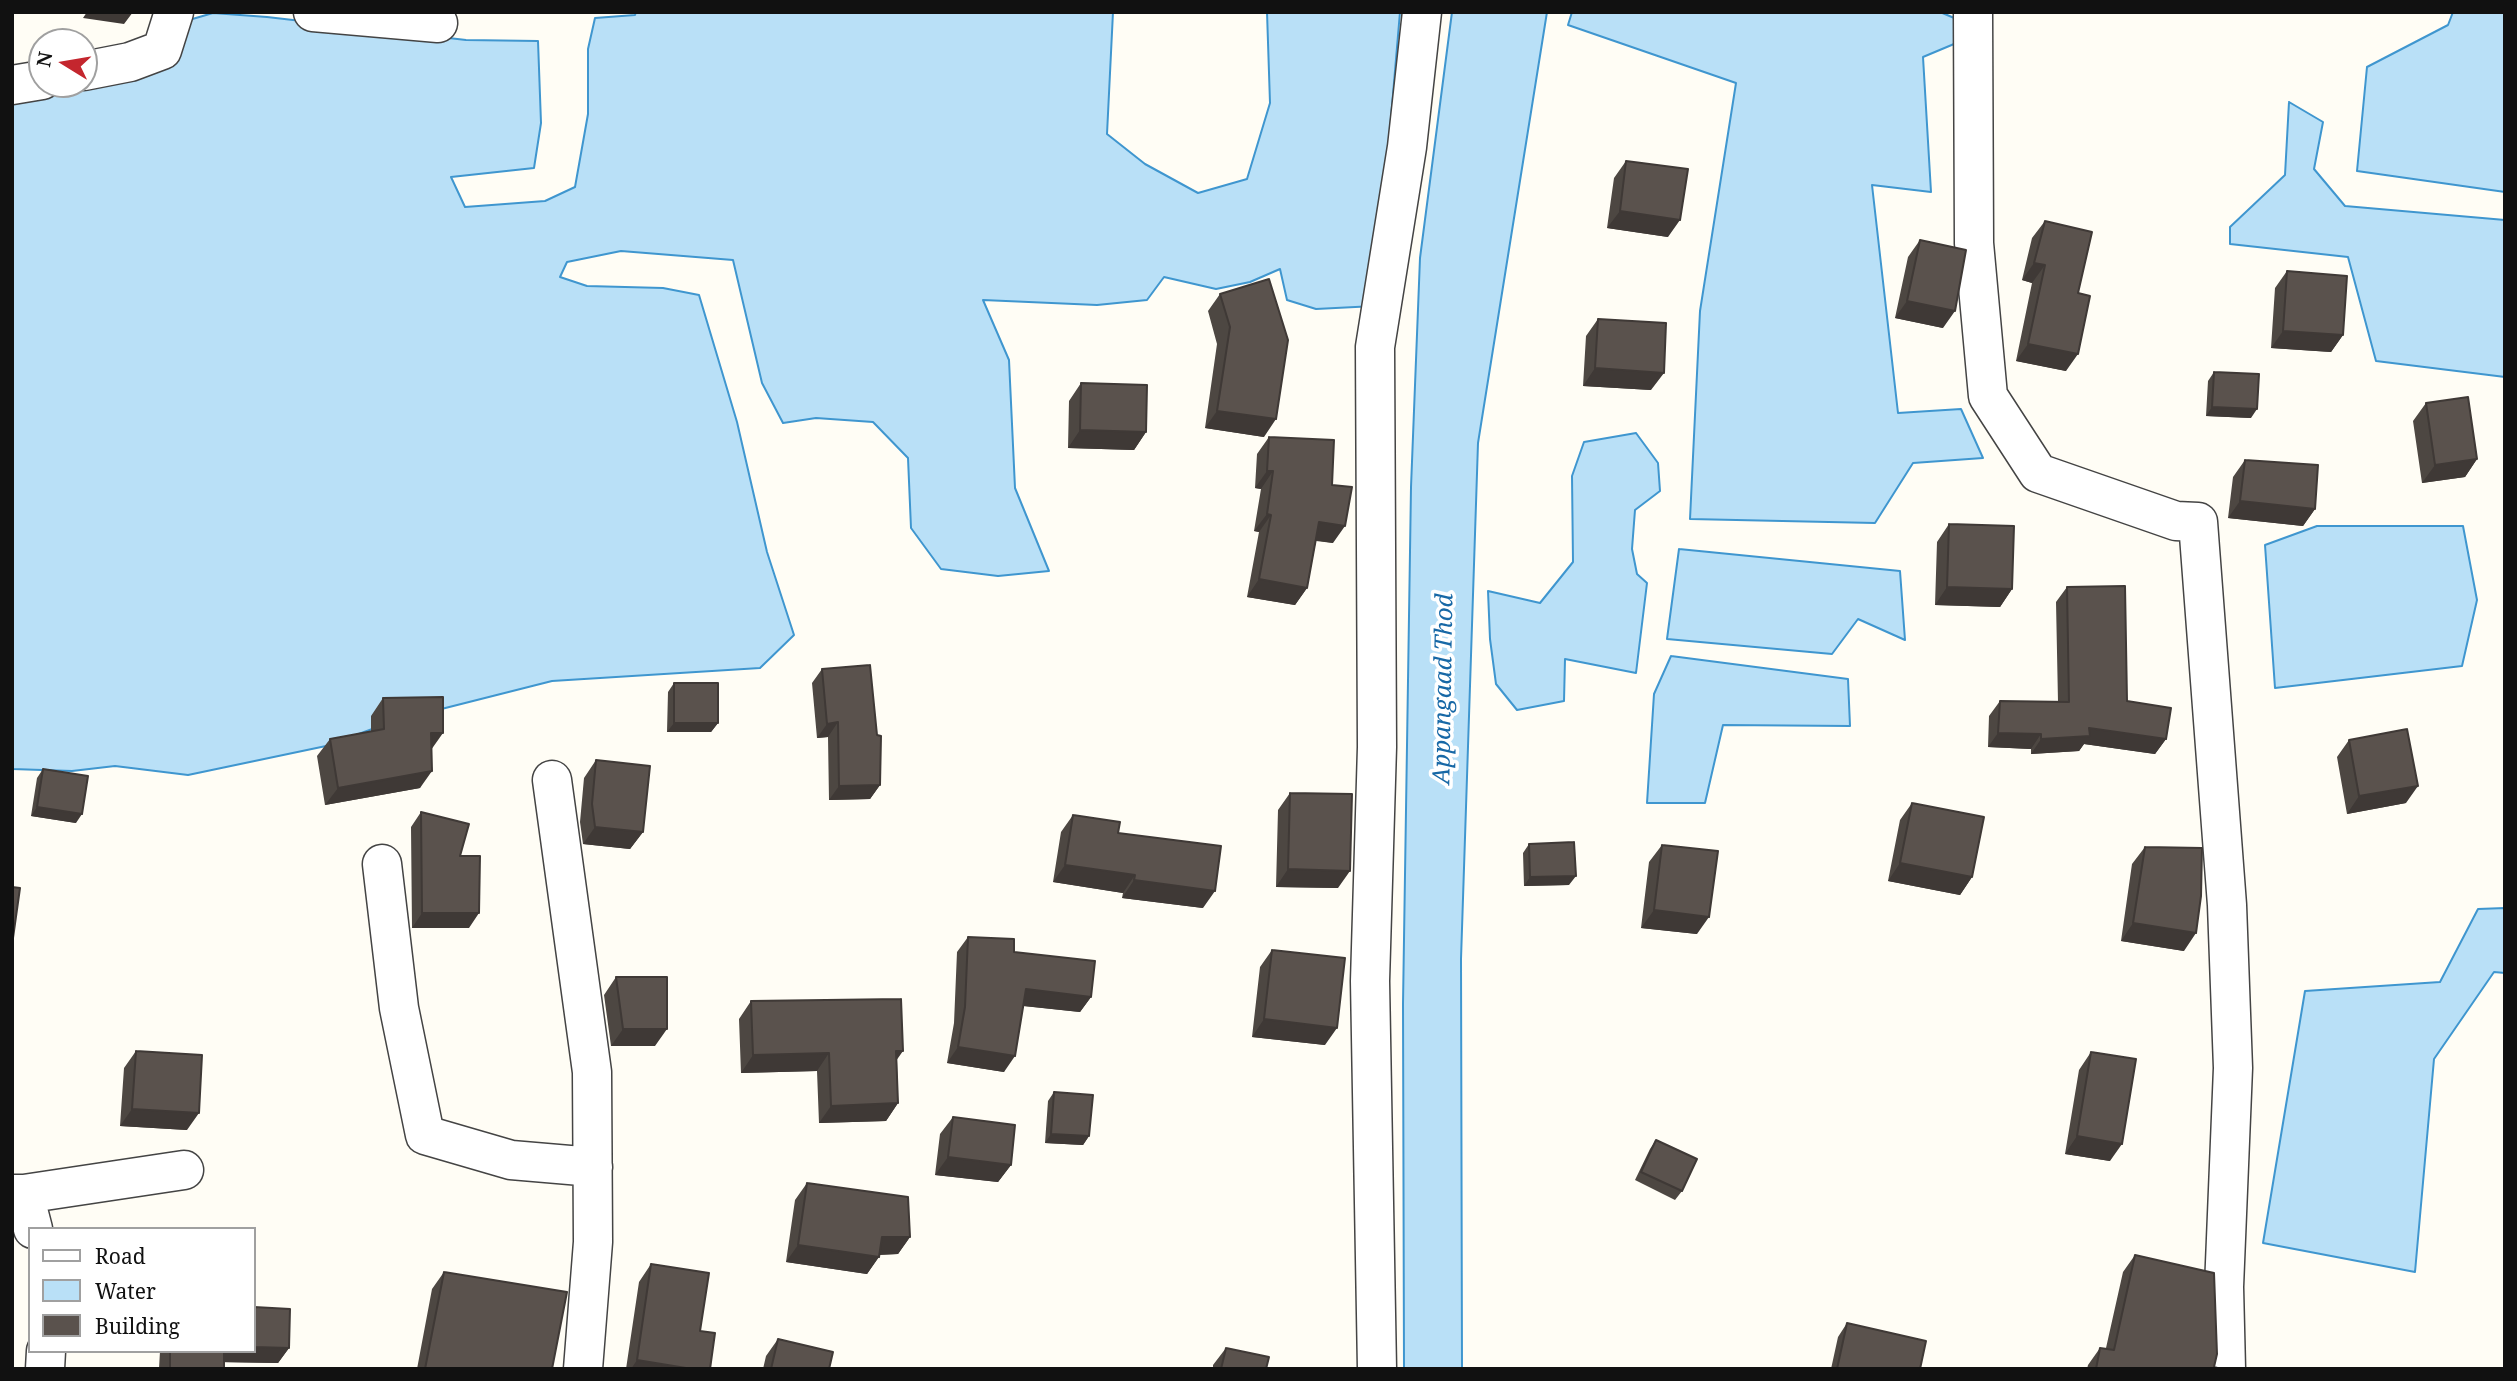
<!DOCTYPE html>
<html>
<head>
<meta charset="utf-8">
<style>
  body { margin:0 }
  #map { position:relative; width:2517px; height:1381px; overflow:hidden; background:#fffdf5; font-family:"Noto Serif",serif }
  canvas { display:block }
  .frame { position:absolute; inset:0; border:14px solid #111; pointer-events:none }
  .legend { position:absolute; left:28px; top:1227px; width:228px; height:126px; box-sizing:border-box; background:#fff; border:2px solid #a0a0a0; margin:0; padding:9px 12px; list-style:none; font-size:21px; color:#111 }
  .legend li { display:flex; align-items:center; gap:14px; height:35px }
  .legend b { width:35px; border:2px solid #a0a0a0 }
  .north { position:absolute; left:28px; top:28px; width:70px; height:70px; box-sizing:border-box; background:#fff; border:2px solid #a0a0a0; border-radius:50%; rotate:281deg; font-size:19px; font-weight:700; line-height:28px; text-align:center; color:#111 }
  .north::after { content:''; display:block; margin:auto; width:24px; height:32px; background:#c4262e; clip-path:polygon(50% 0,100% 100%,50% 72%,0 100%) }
</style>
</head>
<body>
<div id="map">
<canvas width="2517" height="1381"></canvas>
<div class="frame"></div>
<ul class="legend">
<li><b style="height:9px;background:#fff"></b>Road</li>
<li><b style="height:19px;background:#b9e0f7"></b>Water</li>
<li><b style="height:19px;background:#5a524d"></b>Building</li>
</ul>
<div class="north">N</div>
</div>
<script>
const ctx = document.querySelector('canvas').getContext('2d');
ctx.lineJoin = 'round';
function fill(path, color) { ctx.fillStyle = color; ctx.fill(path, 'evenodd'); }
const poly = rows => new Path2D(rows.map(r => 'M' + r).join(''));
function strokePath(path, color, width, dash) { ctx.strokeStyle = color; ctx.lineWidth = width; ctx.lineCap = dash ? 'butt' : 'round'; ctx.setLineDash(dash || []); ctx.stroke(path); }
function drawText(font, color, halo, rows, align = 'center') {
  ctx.font = font + ' "Noto Serif",serif'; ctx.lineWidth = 7; ctx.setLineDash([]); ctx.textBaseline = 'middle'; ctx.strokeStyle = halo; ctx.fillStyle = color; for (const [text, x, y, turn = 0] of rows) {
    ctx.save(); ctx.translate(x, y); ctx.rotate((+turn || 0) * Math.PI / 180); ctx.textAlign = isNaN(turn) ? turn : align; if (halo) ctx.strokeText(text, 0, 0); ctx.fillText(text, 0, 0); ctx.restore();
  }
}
const water = poly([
  [636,12,1113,12,1107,134,1145,164,1198,193,1247,179,1270,103,1267,12,1400,12,1375,306,1316,309,1287,300,1280,269,1250,282,1216,289,1164,277,1147,300,1097,305,983,300,1009,360,1015,488,1049,571,998,576,941,569,911,528,908,458,873,422,816,418,783,423,762,383,733,260,621,251,567,262,560,277,587,286,663,288,699,295,737,422,767,552,794,635,760,668,552,681,394,721,326,746,188,775,115,766,72,771,12,769,12,95,76,84,189,20,213,13,267,17,466,40,538,41,541,123,534,168,451,177,465,207,545,201,575,187,588,114,588,49,595,18,635,15,636,12],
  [1452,12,1547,12,1478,443,1461,959,1462,1369,1404,1369,1403,1004,1411,487,1420,258,1452,12],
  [1572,12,1940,12,1959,20,1954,44,1923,57,1931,192,1872,185,1898,413,1961,409,1983,458,1913,463,1875,523,1690,519,1700,311,1736,83,1568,25,1572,12],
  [2453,12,2505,12,2505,192,2357,171,2367,67,2448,25,2453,12],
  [2289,102,2323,122,2314,169,2345,206,2505,220,2505,377,2376,361,2348,257,2230,244,2230,227,2285,175,2289,102],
  [1636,433,1658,463,1660,491,1635,510,1632,549,1637,574,1647,583,1636,673,1565,659,1564,701,1517,710,1496,684,1490,639,1488,591,1540,603,1573,562,1572,476,1584,442,1636,433],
  [2317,526,2463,526,2477,600,2462,666,2275,688,2265,545,2317,526],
  [1679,549,1900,571,1905,640,1858,619,1832,654,1667,639,1679,549],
  [1671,656,1848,679,1850,726,1723,725,1705,803,1647,803,1654,694,1671,656],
  [2505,908,2505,973,2494,972,2434,1059,2415,1272,2263,1243,2305,991,2440,982,2478,909,2505,908]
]);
fill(water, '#b9e0f7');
strokePath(water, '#3f96cf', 2);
const minor = poly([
  [313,12,438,23],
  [1973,12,1974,243,1988,396,2038,473,2176,521,2198,522,2227,905,2233,1068,2224,1287,2226,1369],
  [84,71,130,62,162,50,174,12],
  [12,85,42,80],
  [552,780,592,1072,593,1242,583,1369],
  [382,864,399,1008,425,1135,511,1160,593,1167],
  [12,1194,24,1194,33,1229],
  [24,1194,184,1170],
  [45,1369,46,1351],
  [1377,1369,1370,981,1377,747,1375,347,1407,147,1422,12]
]);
strokePath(minor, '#444', 41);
strokePath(minor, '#fff', 38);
fill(poly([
  [1626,161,1668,237,1607,228,1614,178],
  [2045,221,2078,293,2066,371,2016,361,2032,283,2022,280,2032,238],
  [1920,240,1943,328,1895,318,1908,257],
  [2287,271,2343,335,2331,352,2271,348,2275,288],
  [1220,294,1264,437,1205,428,1217,344,1208,311],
  [1598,319,1651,390,1583,386,1586,336],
  [2214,372,2251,418,2206,416,2208,381],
  [1081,383,1146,432,1134,450,1068,448,1069,401],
  [2426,403,2477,459,2465,477,2422,483,2413,421],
  [1269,437,1332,485,1333,543,1316,541,1307,588,1295,605,1247,597,1259,532,1254,531,1261,489,1255,488,1257,454],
  [2245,460,2315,509,2303,526,2228,518,2233,477],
  [1949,524,2012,589,2000,607,1935,605,1937,542],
  [2067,587,2127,701,2166,739,2155,754,2084,744,2079,751,2031,754,2031,749,1988,747,1989,716,2000,701,2058,702,2056,602],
  [822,669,880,785,870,799,829,800,828,737,817,738,812,683],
  [674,683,718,723,711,732,667,732,668,692],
  [383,698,431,750,420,788,325,805,317,756,330,739,371,732,371,716],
  [2349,740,2406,803,2347,814,2337,757],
  [596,760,643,832,630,849,583,844,580,822,584,778],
  [43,769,76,823,31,816,37,778],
  [1290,793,1338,888,1276,887,1278,810],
  [1912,803,1972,877,1960,895,1888,881,1900,820],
  [421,812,460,856,469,928,412,928,411,827],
  [1073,815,1118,833,1203,908,1122,898,1123,893,1053,882,1061,832],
  [1529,844,1569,885,1524,886,1523,853],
  [1662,845,1697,934,1641,928,1649,862],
  [2145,847,2184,951,2121,941,2132,864],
  [968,937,1091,997,1080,1012,1023,1006,1004,1072,947,1063,954,1023,957,952],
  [1272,950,1325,1045,1252,1037,1260,967],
  [616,977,655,1046,611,1046,604,995],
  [751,1001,897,1060,898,1103,886,1121,819,1123,817,1071,741,1073,739,1019],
  [136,1051,187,1130,120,1126,124,1068],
  [2091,1052,2110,1161,2065,1154,2079,1070],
  [1054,1092,1089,1136,1083,1145,1045,1143,1048,1101],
  [953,1117,1011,1165,998,1182,935,1175,940,1134],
  [1656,1140,1682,1191,1675,1200,1635,1180,1650,1149],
  [807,1183,910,1237,898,1254,880,1255,867,1274,786,1262,795,1200],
  [2135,1255,2214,1367,2221,1369,2087,1369,2088,1365,2100,1348,2106,1348,2123,1272],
  [651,1264,700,1331,710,1369,626,1369,639,1282],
  [444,1272,552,1369,417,1369,432,1289],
  [1847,1323,1920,1369,1831,1369,1838,1337],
  [778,1339,829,1369,763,1369,766,1356],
  [289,1348,278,1363,224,1362,224,1369,159,1369,160,1351,254,1351],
  [1226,1348,1266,1369,1213,1369,1213,1365]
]), '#4d4742');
fill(poly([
  [87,12,133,12,124,24,83,18],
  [1620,211,1680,220,1668,237,1607,228],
  [2034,263,2045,265,2032,283,2022,280],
  [1907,301,1955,311,1943,328,1895,318],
  [2283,331,2343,335,2331,352,2271,348],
  [2028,344,2078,354,2066,371,2016,361],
  [1595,368,1664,373,1651,390,1583,386],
  [2212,407,2257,409,2251,418,2206,416],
  [1217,411,1276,419,1264,437,1205,428],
  [1080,430,1146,432,1134,450,1068,448],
  [2477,459,2465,477,2422,483,2435,465],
  [1267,471,1273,471,1261,489,1255,488],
  [2240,501,2315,509,2303,526,2228,518],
  [1267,514,1271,515,1259,532,1254,531],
  [1319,522,1345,526,1333,543,1307,539],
  [1259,579,1307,588,1295,605,1247,597],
  [1947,587,2012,589,2000,607,1935,605],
  [838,722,828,737,817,738,827,724],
  [674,723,718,723,711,732,667,732],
  [2089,728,2166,739,2155,754,2084,744,2079,751,2031,754,2041,739],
  [431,733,443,733,431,750],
  [1998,733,2041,734,2031,749,1988,747],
  [432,771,420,788,325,805,338,788],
  [880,785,870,799,829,800,839,786],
  [2418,786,2406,803,2347,814,2359,796],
  [37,807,82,814,76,823,31,816],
  [595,827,643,832,630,849,583,844],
  [1900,863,1972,877,1960,895,1888,881],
  [1065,865,1135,875,1123,893,1053,882],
  [1288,869,1350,871,1338,888,1276,887],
  [1576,876,1569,885,1524,886,1530,877],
  [1134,880,1215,891,1203,908,1122,898],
  [1654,910,1709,917,1697,934,1641,928],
  [422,913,479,913,469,928,412,928],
  [2133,923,2196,933,2184,951,2121,941],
  [1026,989,1091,997,1080,1012,1015,1005],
  [1264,1019,1337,1028,1325,1045,1252,1037],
  [623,1029,667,1029,655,1046,611,1046],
  [958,1047,1015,1056,1004,1072,947,1063],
  [896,1051,903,1051,891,1068],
  [829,1053,817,1071,741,1073,753,1055],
  [898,1103,886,1121,819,1123,831,1106],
  [132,1109,199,1113,187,1130,120,1126],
  [1051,1134,1089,1136,1083,1145,1045,1143],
  [2077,1136,2122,1144,2110,1161,2065,1154],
  [948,1157,1011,1165,998,1182,935,1175],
  [882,1237,910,1237,898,1254,870,1255],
  [798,1245,879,1257,867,1274,786,1262],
  [254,1347,289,1348,278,1363,213,1362,221,1351,254,1351],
  [637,1360,692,1369,631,1369]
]), '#3f3936');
const building = poly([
  [1626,161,1688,169,1680,220,1620,211,1626,161],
  [2045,221,2092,232,2078,293,2090,296,2078,354,2028,344,2045,265,2034,263,2045,221],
  [1920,240,1966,250,1955,311,1907,301,1920,240],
  [2287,271,2347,276,2343,335,2283,331,2287,271],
  [1269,279,1288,340,1276,419,1217,411,1230,327,1220,294,1269,279],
  [1598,319,1666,323,1664,373,1595,368,1598,319],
  [2214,372,2259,374,2257,409,2212,407,2214,372],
  [1081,383,1147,385,1146,432,1080,430,1081,383],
  [2468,397,2477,459,2435,465,2426,403,2468,397],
  [1269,437,1334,440,1332,485,1352,487,1345,526,1319,522,1307,588,1259,579,1271,515,1267,514,1273,471,1267,471,1269,437],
  [2245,460,2318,465,2315,509,2240,501,2245,460],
  [1949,524,2014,526,2012,589,1947,587,1949,524],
  [2125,586,2127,701,2171,708,2166,739,2089,728,2090,736,2041,739,2041,734,1998,733,2000,701,2069,702,2067,587,2125,586],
  [870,665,877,735,881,736,880,785,839,786,838,722,827,724,822,669,870,665],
  [674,683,718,683,718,723,674,723,674,683],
  [443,697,443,733,431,733,432,771,338,788,330,739,384,729,383,698,443,697],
  [2407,729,2418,786,2359,796,2349,740,2407,729],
  [596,760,650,766,643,832,595,827,592,804,596,760],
  [43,769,88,776,82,814,37,807,43,769],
  [1290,793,1352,794,1350,871,1288,869,1290,793],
  [1912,803,1984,817,1972,877,1900,863,1912,803],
  [421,812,469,824,460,856,480,856,479,913,422,913,421,812],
  [1073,815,1120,822,1118,833,1221,846,1215,891,1134,880,1135,875,1065,865,1073,815],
  [1574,842,1576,876,1530,877,1529,844,1574,842],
  [1662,845,1718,851,1709,917,1654,910,1662,845],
  [2145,847,2202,848,2201,896,2196,933,2133,923,2145,847],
  [12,887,20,888,12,945,12,887],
  [968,937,1014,939,1014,952,1095,961,1091,997,1026,989,1015,1056,958,1047,965,1007,968,937],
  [1272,950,1345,958,1337,1028,1264,1019,1272,950],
  [616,977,667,977,667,1029,623,1029,616,977],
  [901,999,903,1051,896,1051,898,1103,831,1106,829,1053,753,1055,751,1001,901,999],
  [136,1051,202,1055,199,1113,132,1109,136,1051],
  [2091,1052,2136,1059,2122,1144,2077,1136,2091,1052],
  [1054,1092,1093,1095,1089,1136,1051,1134,1054,1092],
  [953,1117,1015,1125,1011,1165,948,1157,953,1117],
  [1656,1140,1697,1159,1682,1191,1641,1172,1656,1140],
  [807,1183,908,1197,910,1237,882,1237,879,1257,798,1245,807,1183],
  [2135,1255,2214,1273,2217,1354,2214,1367,2221,1369,2096,1369,2100,1348,2114,1350,2135,1255],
  [651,1264,709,1273,700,1331,715,1333,710,1369,692,1369,637,1360,651,1264],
  [444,1272,567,1292,552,1369,425,1369,444,1272],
  [254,1307,290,1309,289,1348,254,1347,254,1307],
  [1847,1323,1926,1341,1920,1369,1837,1369,1847,1323],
  [778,1339,833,1352,829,1369,771,1369,778,1339],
  [1226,1348,1269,1357,1266,1369,1221,1369,1226,1348],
  [170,1351,224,1351,224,1369,170,1369,170,1351]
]);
fill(building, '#5a524d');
strokePath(building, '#3f3936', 2);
drawText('italic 24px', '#1768a6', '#fff', [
  ["Appangaad Thod",1444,689,-89]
]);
</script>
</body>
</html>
